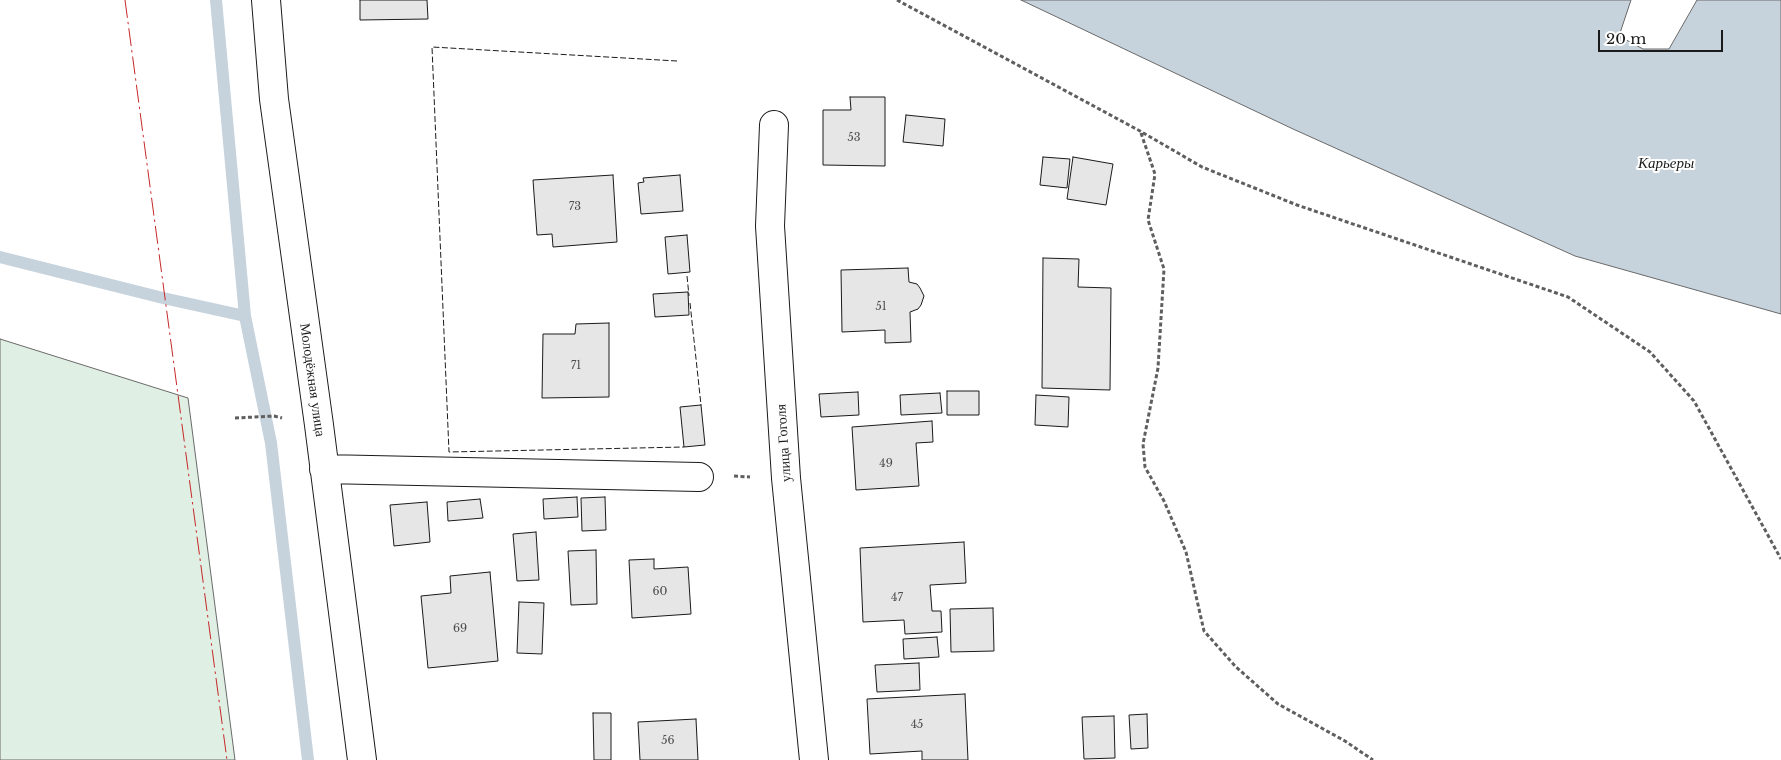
<!DOCTYPE html>
<html>
<head>
<meta charset="utf-8">
<style>
  body { margin:0 }
  #map { position:relative; width:1781px; height:760px; overflow:hidden; background:#fff; font-family:"Libre Baskerville",serif }
  canvas { display:block }
  .scale { position:absolute; left:1598px; top:30px; width:125px; height:22px; box-sizing:border-box; border:2px solid #1a1a1a; border-top:0; padding-left:6px; font-size:15px; line-height:18px; white-space:nowrap; color:#1a1a1a; -webkit-text-stroke:4px #fff; paint-order:stroke }
</style>
</head>
<body>
<div id="map">
<canvas width="1781" height="760"></canvas>
<div class="scale">20 m</div>
</div>
<script>
const ctx = document.querySelector('canvas').getContext('2d');
ctx.lineJoin = 'round';
function fill(path, color) { ctx.fillStyle = color; ctx.fill(path, 'evenodd'); }
const poly = rows => new Path2D(rows.map(r => 'M' + r).join(''));
function strokePath(path, color, width, dash) { ctx.strokeStyle = color; ctx.lineWidth = width; ctx.lineCap = dash ? 'butt' : 'round'; ctx.setLineDash(dash || []); ctx.stroke(path); }
function drawText(font, color, halo, rows, align = 'center') {
  ctx.font = font + ' "Libre Baskerville",serif'; ctx.lineWidth = 4; ctx.setLineDash([]); ctx.textBaseline = 'middle'; ctx.strokeStyle = halo; ctx.fillStyle = color; for (const [text, x, y, turn = 0] of rows) {
    ctx.save(); ctx.translate(x, y); ctx.rotate((+turn || 0) * Math.PI / 180); ctx.textAlign = isNaN(turn) ? turn : align; if (halo) ctx.strokeText(text, 0, 0); ctx.fillText(text, 0, 0); ctx.restore();
  }
}
const green = poly([
  [0,339,188,398,235,760,0,760,0,339]
]);
fill(green, '#e0efe3');
strokePath(green, '#6a6a6a', 1);
const water = poly([
  [1021,0,1631,0,1619,36,1643,49,1669,49,1697,0,1781,0,1781,314,1575,256,1293,129,1021,0]
]);
fill(water, '#c6d2dc');
strokePath(water, '#6a6a6a', 1);
strokePath(poly([
  [216,0,245,316,271,443,308,760],
  [0,257,163,298,245,316]
]), '#c6d2dc', 12);
const building = poly([
  [360,0,427,0,428,19,360,20,360,0],
  [850,97,885,97,885,166,823,165,823,110,851,110,850,97],
  [906,115,945,119,943,146,903,142,906,115],
  [1043,157,1070,159,1067,188,1040,185,1043,157],
  [1073,157,1113,164,1106,205,1067,199,1073,157],
  [613,175,617,242,553,247,552,234,537,235,533,180,613,175],
  [680,175,683,211,641,214,638,183,644,182,643,178,680,175],
  [687,235,690,272,668,274,665,237,687,235],
  [1043,258,1079,259,1078,287,1111,288,1110,390,1042,388,1043,258],
  [908,268,909,282,917,284,920,288,924,296,921,305,918,309,910,312,911,342,885,343,885,330,842,332,841,270,908,268],
  [688,292,689,315,655,317,653,294,688,292],
  [609,323,609,397,542,398,543,334,575,334,576,324,609,323],
  [947,391,979,391,979,415,947,415,947,391],
  [858,392,859,415,821,417,819,394,858,392],
  [940,393,942,413,901,415,900,395,940,393],
  [1036,395,1069,397,1068,427,1035,425,1036,395],
  [701,405,705,445,684,447,680,407,701,405],
  [932,421,933,442,916,443,919,486,856,490,852,427,932,421],
  [577,497,578,517,544,519,543,499,577,497],
  [605,497,606,530,582,531,581,498,605,497],
  [480,499,483,518,448,521,447,502,480,499],
  [427,502,430,542,394,546,390,505,427,502],
  [536,532,539,580,517,581,513,534,536,532],
  [964,542,966,583,930,585,932,611,941,611,942,632,905,634,904,620,863,622,860,548,964,542],
  [596,550,597,604,571,605,568,551,596,550],
  [654,559,654,569,688,567,691,614,632,618,629,560,654,559],
  [490,572,498,661,428,668,421,596,451,593,450,576,490,572],
  [519,602,544,603,542,654,517,653,519,602],
  [993,608,994,651,951,652,950,609,993,608],
  [937,637,939,657,904,659,903,639,937,637],
  [919,663,920,690,877,692,875,665,919,663],
  [965,694,968,760,922,760,922,751,870,754,867,699,965,694],
  [593,713,611,713,611,760,594,760,593,713],
  [1147,714,1148,748,1131,749,1129,715,1147,714],
  [1114,716,1115,758,1084,759,1082,717,1114,716],
  [696,719,698,760,640,760,638,722,696,719]
]);
fill(building, '#e6e6e6');
strokePath(building, '#1a1a1a', 1);
const minor = poly([
  [266,0,274,99,319,425,362,760],
  [774,125,770,226,786,478,814,760],
  [324,469,699,477]
]);
strokePath(minor, '#1a1a1a', 30);
strokePath(poly([
  [897,0,1140,131,1202,167,1297,205,1568,297,1650,352,1694,401,1781,559],
  [1141,133,1155,174,1148,220,1164,269,1158,368,1143,444,1145,467,1164,501,1186,552,1204,631,1236,667,1278,704,1345,741,1373,760],
  [235,418,274,416,282,418],
  [734,476,750,477]
]), '#5f5f5f', 3, [4, 2.5]);
strokePath(minor, '#fff', 28);
strokePath(poly([
  [677,61,432,47,449,452,684,447],
  [687,276,689,296],
  [690,303,701,405]
]), '#1a1a1a', 1, [6, 2.5]);
strokePath(poly([
  [125,0,227,760]
]), '#c62828', 1, [18, 4, 2.5, 4]);
drawText('11px', '#4d4d4d', null, [
  ["53",854,138],
  ["73",575,207],
  ["51",881,307],
  ["71",576,366],
  ["49",886,464],
  ["60",660,592],
  ["47",897,598],
  ["69",460,629],
  ["45",917,725],
  ["56",668,741]
]);
drawText('14px', '#1a1a1a', '#fff', [
  ["Молодёжная улица",312,380,82],
  ["улица Гоголя",784,443,-94]
]);
drawText('italic 15px', '#1a1a1a', '#fff', [
  ["Карьеры",1666,164]
]);
</script>
</body>
</html>
